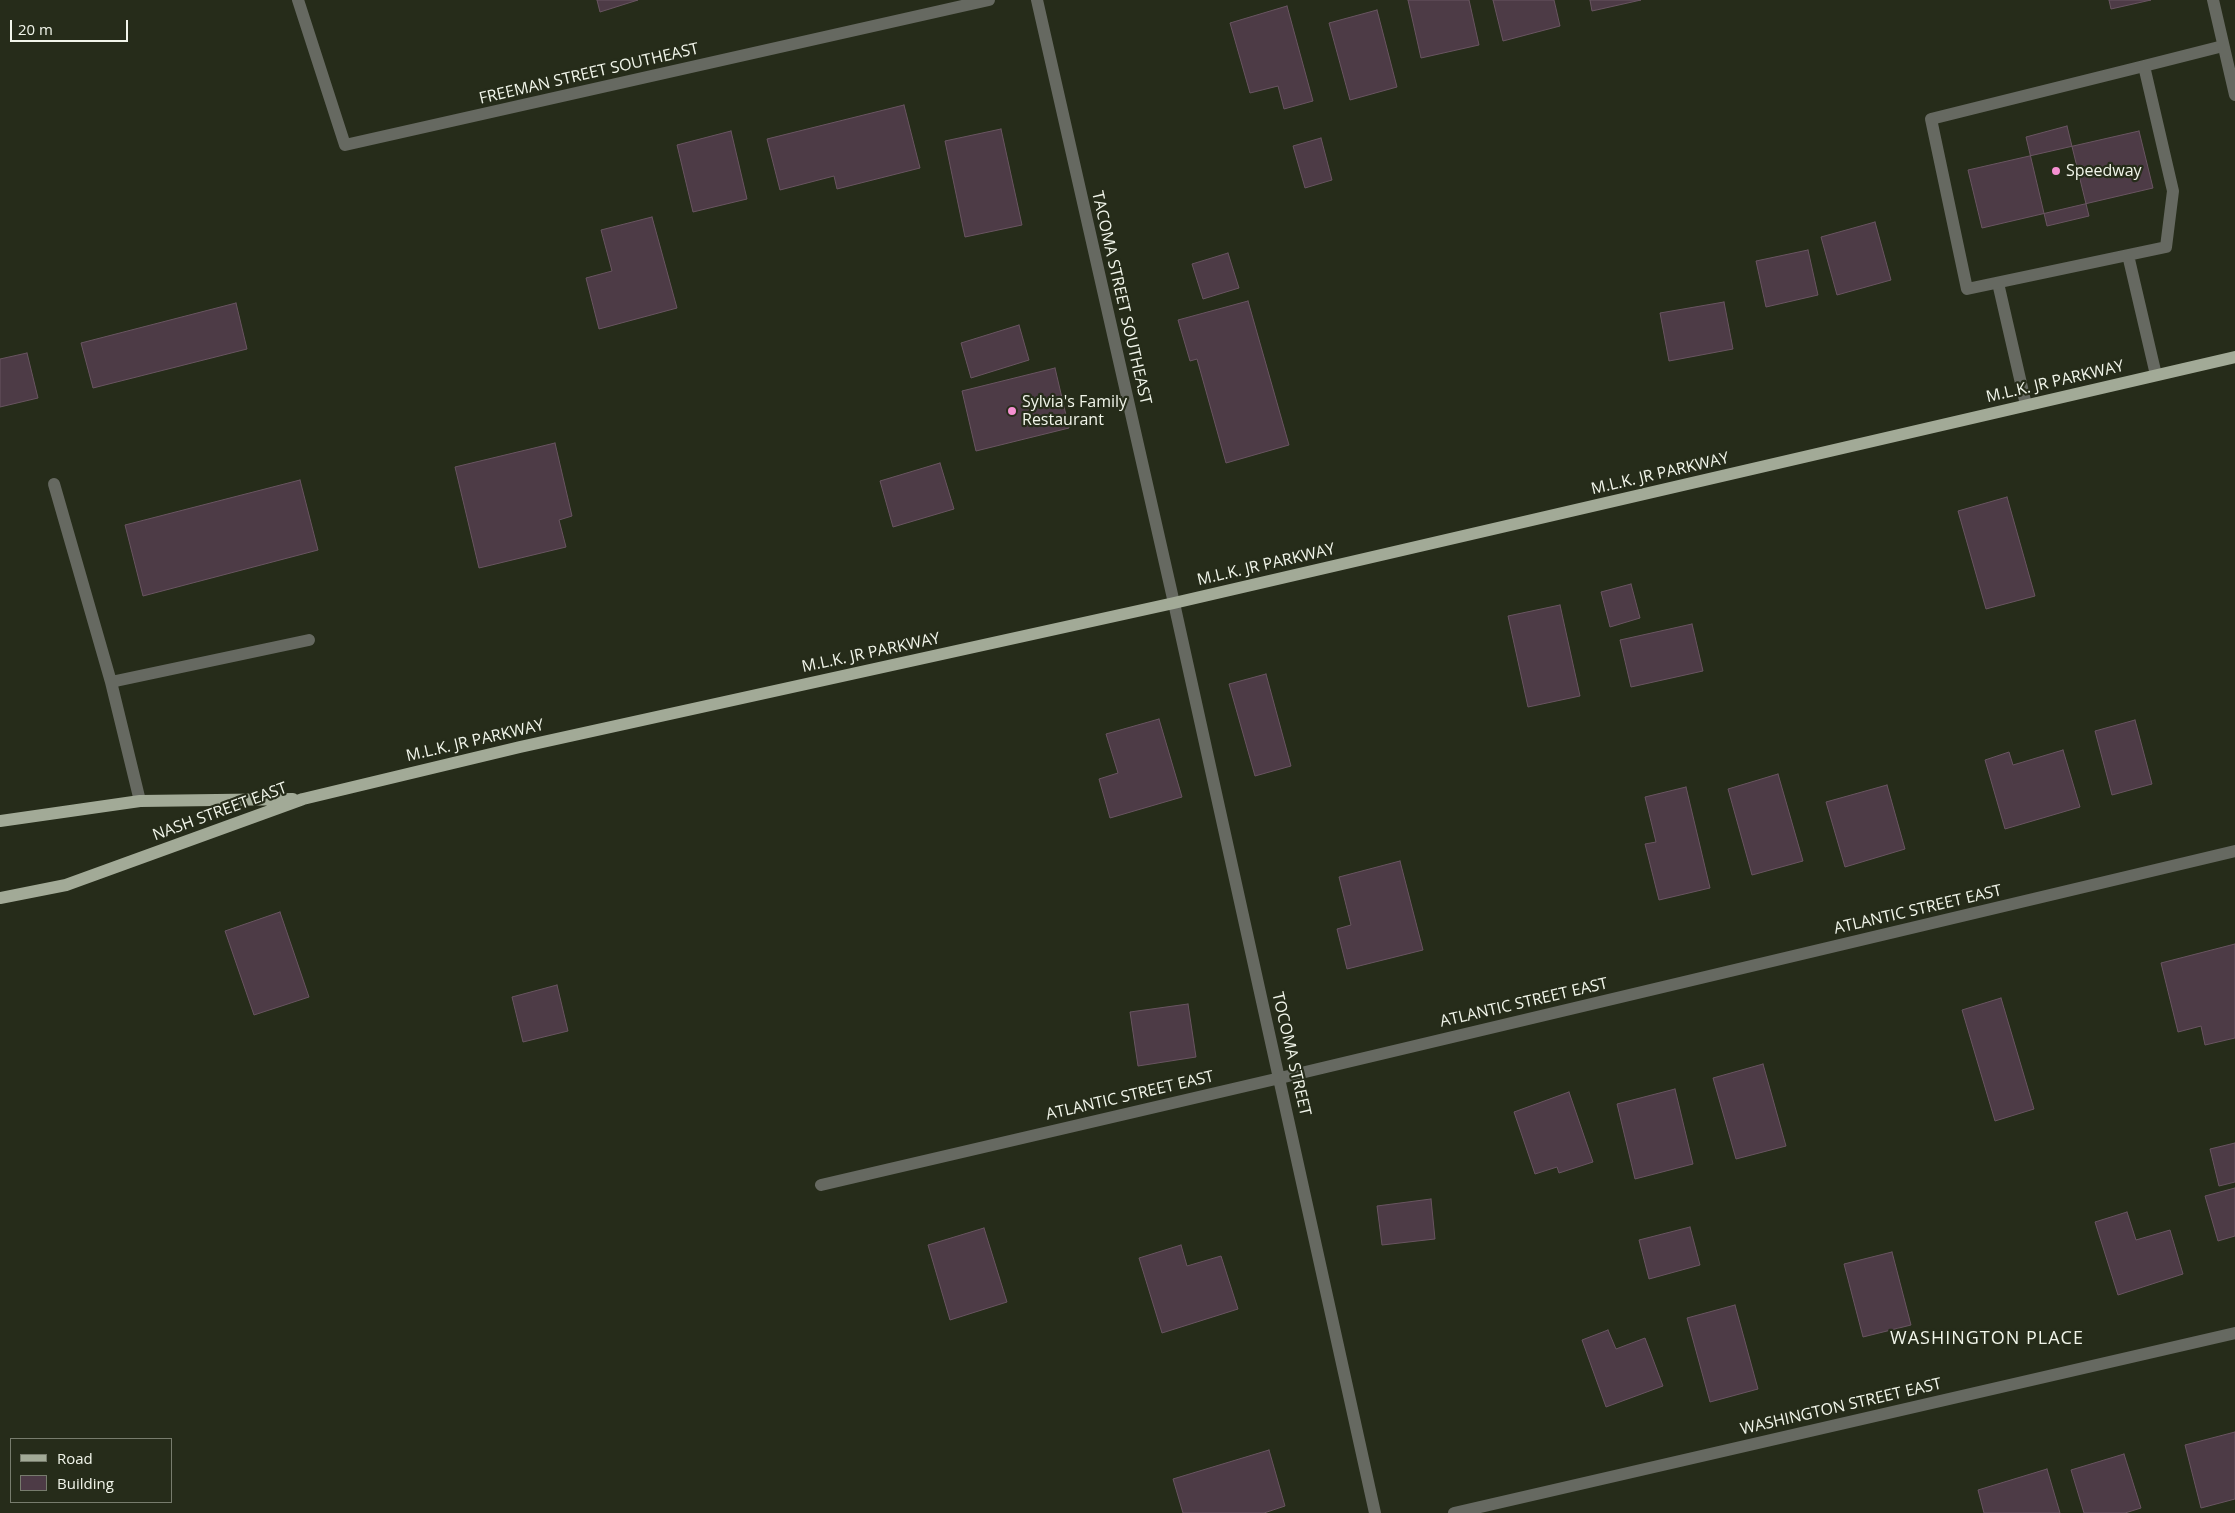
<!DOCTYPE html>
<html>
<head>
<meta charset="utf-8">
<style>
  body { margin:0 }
  #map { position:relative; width:2235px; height:1513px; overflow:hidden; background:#262c1a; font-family:"Open Sans",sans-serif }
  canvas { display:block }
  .legend { position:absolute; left:10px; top:1438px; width:162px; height:65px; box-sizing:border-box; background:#262c1a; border:1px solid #777c6d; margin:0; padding:6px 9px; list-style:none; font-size:15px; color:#f1f5ea }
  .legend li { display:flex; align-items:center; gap:10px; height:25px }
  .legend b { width:25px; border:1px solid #777c6d }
  .scale { position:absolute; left:10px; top:20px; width:118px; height:22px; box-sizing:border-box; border:2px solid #f1f5ea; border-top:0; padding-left:6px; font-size:15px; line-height:18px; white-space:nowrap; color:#f1f5ea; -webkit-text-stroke:4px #262c1a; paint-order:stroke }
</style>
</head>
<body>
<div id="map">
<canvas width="2235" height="1513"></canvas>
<ul class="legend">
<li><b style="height:6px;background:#a2aa97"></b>Road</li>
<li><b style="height:14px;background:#4d3b46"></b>Building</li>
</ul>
<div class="scale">20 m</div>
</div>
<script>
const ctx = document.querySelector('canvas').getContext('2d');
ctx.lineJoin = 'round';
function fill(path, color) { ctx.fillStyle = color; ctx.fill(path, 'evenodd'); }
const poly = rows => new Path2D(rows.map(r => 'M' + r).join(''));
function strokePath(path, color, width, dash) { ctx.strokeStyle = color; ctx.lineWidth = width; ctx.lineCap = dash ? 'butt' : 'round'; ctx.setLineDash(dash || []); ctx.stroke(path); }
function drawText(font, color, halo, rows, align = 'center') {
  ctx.font = font + ' "Open Sans",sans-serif'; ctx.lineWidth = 4.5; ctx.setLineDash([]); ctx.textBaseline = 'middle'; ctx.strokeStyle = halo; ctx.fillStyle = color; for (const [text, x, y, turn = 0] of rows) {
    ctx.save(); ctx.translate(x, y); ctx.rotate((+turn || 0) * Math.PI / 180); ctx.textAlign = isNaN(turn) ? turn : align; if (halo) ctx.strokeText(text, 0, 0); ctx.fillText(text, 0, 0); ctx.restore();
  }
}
const building = poly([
  [597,0,638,0,600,12,597,0],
  [1408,0,1469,0,1479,45,1421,58,1408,0],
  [1493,0,1554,0,1560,26,1503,41,1493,0],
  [1590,0,1641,0,1592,11,1590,0],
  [2109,0,2151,0,2111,9,2109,0],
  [1287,6,1313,101,1284,109,1278,86,1250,93,1230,23,1287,6],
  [1377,10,1397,87,1350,100,1329,23,1377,10],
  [904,105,920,168,837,189,834,176,780,190,767,139,904,105],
  [2067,126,2089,216,2047,226,2026,137,2067,126],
  [1001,129,1022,225,965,237,945,141,1001,129],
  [731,131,747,199,693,212,677,145,731,131],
  [2139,131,2153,188,1982,228,1968,170,2139,131],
  [1321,138,1332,180,1305,188,1293,146,1321,138],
  [652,217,677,308,599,329,586,278,612,271,601,230,652,217],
  [1875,222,1891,280,1837,295,1821,237,1875,222],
  [1808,250,1818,295,1766,307,1756,261,1808,250],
  [1228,253,1239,288,1203,299,1192,264,1228,253],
  [1248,301,1289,445,1226,463,1197,359,1190,361,1178,320,1248,301],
  [1724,302,1733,349,1669,361,1660,313,1724,302],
  [236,303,247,349,93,388,81,343,236,303],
  [1019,325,1029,360,971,378,961,343,1019,325],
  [27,353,38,398,0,407,0,359,27,353],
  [1055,368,1069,428,976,451,962,391,1055,368],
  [555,443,572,516,559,520,566,547,479,568,455,467,555,443],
  [940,463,954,509,893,527,880,481,940,463],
  [300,480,318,550,143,596,125,525,300,480],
  [2007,497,2035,596,1986,609,1958,511,2007,497],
  [1631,584,1640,618,1610,627,1601,592,1631,584],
  [1560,605,1580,696,1528,707,1508,616,1560,605],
  [1692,624,1703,671,1631,687,1620,640,1692,624],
  [1266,674,1291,766,1255,776,1229,684,1266,674],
  [1159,719,1182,797,1110,818,1099,779,1118,773,1106,734,1159,719],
  [2135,720,2152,784,2112,795,2095,731,2135,720],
  [2063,750,2080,807,2005,829,1985,760,2009,752,2013,765,2063,750],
  [1778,774,1803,861,1752,875,1728,789,1778,774],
  [1887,785,1905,849,1845,867,1826,802,1887,785],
  [1686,787,1710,888,1659,900,1645,844,1656,842,1645,797,1686,787],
  [1400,861,1423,950,1347,969,1337,929,1351,925,1339,877,1400,861],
  [280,912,309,997,254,1015,225,931,280,912],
  [2235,944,2235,1038,2205,1045,2201,1026,2178,1032,2161,963,2235,944],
  [557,985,568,1031,523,1042,512,997,557,985],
  [2001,998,2034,1109,1995,1121,1962,1010,2001,998],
  [1188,1004,1196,1057,1138,1066,1130,1012,1188,1004],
  [1763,1064,1786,1146,1736,1159,1713,1078,1763,1064],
  [1675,1089,1693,1164,1635,1179,1617,1104,1675,1089],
  [1569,1092,1593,1162,1559,1173,1557,1167,1535,1174,1514,1112,1569,1092],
  [2235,1143,2235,1182,2219,1186,2210,1149,2235,1143],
  [2235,1188,2235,1236,2218,1241,2205,1196,2235,1188],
  [1431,1199,1435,1239,1382,1245,1377,1206,1431,1199],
  [2127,1212,2136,1240,2170,1230,2183,1274,2118,1295,2095,1222,2127,1212],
  [1690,1227,1700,1265,1649,1279,1639,1240,1690,1227],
  [984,1228,1007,1302,950,1320,928,1245,984,1228],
  [1181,1245,1187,1266,1221,1256,1238,1309,1162,1333,1139,1258,1181,1245],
  [1892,1252,1911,1325,1863,1337,1844,1264,1892,1252],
  [1735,1305,1758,1389,1710,1402,1687,1318,1735,1305],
  [1608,1330,1616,1349,1645,1338,1663,1386,1606,1407,1582,1340,1608,1330],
  [2235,1432,2235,1499,2201,1508,2185,1445,2235,1432],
  [1269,1450,1285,1506,1264,1513,1183,1513,1173,1479,1269,1450],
  [2124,1454,2141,1508,2125,1513,2084,1513,2071,1470,2124,1454],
  [2047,1469,2060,1513,1984,1513,1978,1490,2047,1469]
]);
fill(building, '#4d3b46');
strokePath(building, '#695561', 1);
strokePath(poly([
  [2144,66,2173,191,2166,247,1967,289,1931,119,2144,66,2223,46],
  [2128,255,2156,375],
  [1998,283,2026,405],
  [54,484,111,682,140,801],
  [111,682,309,640]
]), '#666961', 12);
strokePath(poly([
  [298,0,345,145,989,0],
  [1037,0,1174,603,1375,1513],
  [2213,0,2235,95],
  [821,1185,1280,1078,2235,851],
  [1454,1513,2235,1333]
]), '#666961', 12);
strokePath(poly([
  [0,821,140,801,293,799],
  [0,898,66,885,303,799,520,747,1174,603,2235,357]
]), '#a2aa97', 12);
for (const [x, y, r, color] of [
  [2056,171,5,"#f590d1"],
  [1012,411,5,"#f590d1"]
]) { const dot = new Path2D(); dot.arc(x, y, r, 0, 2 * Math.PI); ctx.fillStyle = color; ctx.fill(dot); strokePath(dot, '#262c1a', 2); }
drawText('16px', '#f1f5ea', '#262c1a', [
  ["FREEMAN STREET SOUTHEAST",589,74,-13],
  ["TACOMA STREET SOUTHEAST",1121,298,77],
  ["M.L.K. JR PARKWAY",2055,382,-13],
  ["M.L.K. JR PARKWAY",1660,474,-13],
  ["M.L.K. JR PARKWAY",1266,565,-13],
  ["M.L.K. JR PARKWAY",871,653,-12],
  ["M.L.K. JR PARKWAY",475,741,-13],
  ["NASH STREET EAST",220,812,-20],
  ["ATLANTIC STREET EAST",1918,910,-13],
  ["ATLANTIC STREET EAST",1524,1003,-13],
  ["TOCOMA STREET",1291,1054,77],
  ["ATLANTIC STREET EAST",1130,1096,-13],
  ["WASHINGTON STREET EAST",1841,1407,-13]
]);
drawText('16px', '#f1f5ea', '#262c1a', [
  ["Speedway",2066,171],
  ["Sylvia's Family",1022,402],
  ["Restaurant",1022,420]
], 'left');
ctx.letterSpacing = '1px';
drawText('18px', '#f1f5ea', '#262c1a', [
  ["WASHINGTON PLACE",1987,1339]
]);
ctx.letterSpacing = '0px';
</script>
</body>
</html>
